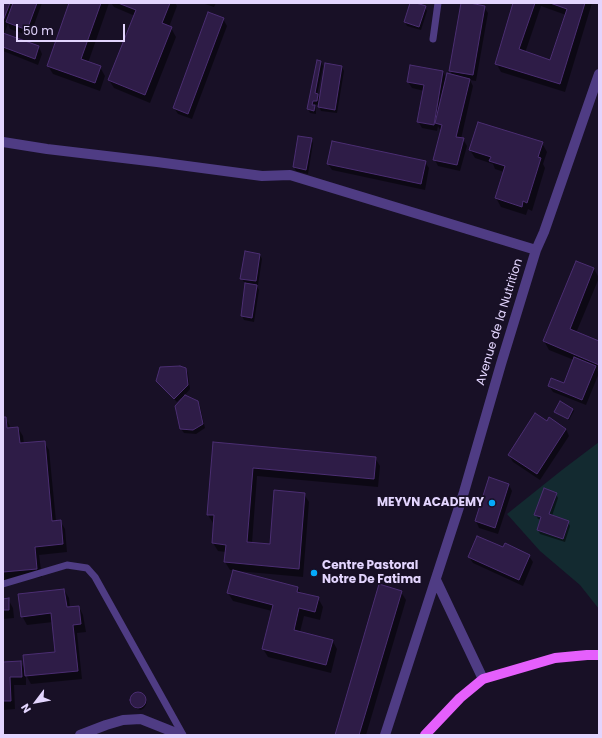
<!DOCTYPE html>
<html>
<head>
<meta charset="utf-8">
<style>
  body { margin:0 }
  #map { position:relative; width:602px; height:738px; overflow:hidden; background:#181026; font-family:Poppins,sans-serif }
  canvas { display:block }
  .frame { position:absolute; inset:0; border:4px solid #e3d5fe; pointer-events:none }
  .north { position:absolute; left:16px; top:682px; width:40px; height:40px; -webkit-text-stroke:3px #181026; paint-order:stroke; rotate:238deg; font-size:11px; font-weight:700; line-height:16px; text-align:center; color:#e3d5fe }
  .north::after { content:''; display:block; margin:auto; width:14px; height:18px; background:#e3d5fe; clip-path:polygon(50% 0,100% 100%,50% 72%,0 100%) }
  .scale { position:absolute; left:16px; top:24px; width:109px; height:18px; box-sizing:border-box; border:2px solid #e3d5fe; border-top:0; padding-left:5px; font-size:12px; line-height:14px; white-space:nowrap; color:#e3d5fe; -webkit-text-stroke:3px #181026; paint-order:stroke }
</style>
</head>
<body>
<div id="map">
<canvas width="602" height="738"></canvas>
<div class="frame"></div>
<div class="north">N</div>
<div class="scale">50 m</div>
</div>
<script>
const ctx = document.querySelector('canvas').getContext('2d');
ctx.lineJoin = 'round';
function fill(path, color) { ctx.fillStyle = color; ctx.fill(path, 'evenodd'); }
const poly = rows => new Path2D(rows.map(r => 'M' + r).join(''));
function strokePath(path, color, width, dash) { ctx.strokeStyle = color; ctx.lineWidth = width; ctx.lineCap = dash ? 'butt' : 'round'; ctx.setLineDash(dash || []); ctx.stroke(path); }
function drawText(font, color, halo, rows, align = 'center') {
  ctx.font = font + ' Poppins,sans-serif'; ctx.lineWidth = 3.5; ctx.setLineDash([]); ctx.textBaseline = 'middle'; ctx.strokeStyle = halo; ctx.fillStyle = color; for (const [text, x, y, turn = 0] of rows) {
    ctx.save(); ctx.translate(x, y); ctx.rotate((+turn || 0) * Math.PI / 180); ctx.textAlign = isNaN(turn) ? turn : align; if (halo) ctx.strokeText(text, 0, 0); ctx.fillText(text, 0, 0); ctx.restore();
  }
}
fill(poly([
  [599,442,599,609,580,585,540,551,507,514,562,470]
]), '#132a30');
fill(poly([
  [3,3,42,3,30,36,10,29,8,24,4,34,39,47,42,54,38,65,3,51],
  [70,3,109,3,88,63,100,67,105,76,100,91,53,74,48,66],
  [111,3,175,3,177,6,169,27,171,28,176,37,150,103,114,88,109,80,135,16,114,7],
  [202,3,216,3,214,7],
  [412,3,425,7,427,11,421,30,407,26,405,22],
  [462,3,484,7,488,13,476,81,470,80,473,86,461,139,463,139,467,146,460,171,438,166,435,160,442,130,440,130,438,126,437,131,422,128,418,121,424,91,412,88,408,82,443,72,447,80,453,76,450,71],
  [514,3,592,3,565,92,501,72,496,63],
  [541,6,566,15,550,61,525,53],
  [223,19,227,26,192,119,178,114,174,108],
  [321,62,323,66,317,95,320,99,326,64,342,67,344,71,337,113,321,111,319,106,319,105,315,104,315,107,316,110,316,114,310,113,308,109],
  [299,137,311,139,313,143,308,174,296,171,294,167],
  [542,143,547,152,543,164,545,168,532,211,528,209,526,215,501,207,496,198,504,172,495,169,493,164,475,158,470,150],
  [425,162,429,168,425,190,332,170,328,164],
  [260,255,262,259,258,285,256,285,259,290,254,322,244,320,242,316,246,283,244,282,241,278],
  [576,262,594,269,599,278,576,333,599,342,599,371,597,370,599,373,586,405,553,392,549,386,564,384,574,360,549,350,544,341],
  [186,369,188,373,190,389,184,396,197,401,200,406,205,428,196,434,184,433,181,429,182,400,181,398,177,402,160,385,157,380],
  [573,409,574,411,569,420,557,413,556,412],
  [3,418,5,418,10,426,10,429,18,428,23,436,24,444,44,442,49,450,56,521,60,521,65,529,67,552,39,555,42,577,3,581],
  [547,422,566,429,569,436,540,480,513,462,509,455],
  [214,443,375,458,380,466,378,487,257,476,252,543,271,545,304,494,309,502,303,577,237,571,237,572,298,588,301,594,318,598,323,607,320,620,304,616,300,632,332,640,337,649,331,673,268,657,263,649,272,611,233,601,228,593,234,570,230,570,225,562,226,552,218,551,213,543,214,523,213,523,208,515],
  [490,478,509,485,512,491,498,534,479,528,476,521],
  [556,494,558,498,552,516,568,522,570,526,565,542,540,534,538,530,542,520,538,519,536,515],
  [503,549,529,556,533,562,523,586,473,563,469,557],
  [64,590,69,598,70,608,79,607,83,615,86,632,77,633,82,679,31,684,26,675,26,685,14,685,15,709,3,710,3,663,21,663,26,671,57,653,53,622,27,625,22,616],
  [401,592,406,600,366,735,336,735],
  [8,599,13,608,14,618,3,619,3,600],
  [137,692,141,693,144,695,147,701,146,705,144,708,141,710,137,709,134,707,131,701,131,697,133,694]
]), '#0007');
const building = poly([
  [3,3,10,3,3,21,3,3],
  [13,3,37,3,27,30,6,22,13,3],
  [69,3,101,3,81,59,101,66,95,83,47,66,69,3],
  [118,3,170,3,162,23,172,27,145,95,108,80,136,10,118,3],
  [410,3,416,3,426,6,419,27,404,22,410,3],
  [461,3,470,3,485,6,473,75,449,71,461,3],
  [513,3,535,3,519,49,550,60,567,9,550,3,585,3,560,84,495,64,513,3],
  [208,12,224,18,188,114,173,108,208,12],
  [3,33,39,46,35,59,3,47,3,33],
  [317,60,321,61,315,93,318,94,317,101,313,101,312,105,315,105,314,111,307,109,317,60],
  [325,63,342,66,335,110,318,107,325,63],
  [410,65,443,71,434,125,417,122,424,85,407,82,410,65],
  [447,73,470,79,456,137,464,138,457,165,433,160,442,125,435,123,447,73],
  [478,122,543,142,538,157,541,158,527,203,523,201,522,207,495,198,505,166,489,161,491,157,469,150,478,122],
  [298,136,312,138,306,170,293,167,298,136],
  [332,141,426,161,421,184,327,164,332,141],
  [245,251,260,254,256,281,240,279,245,251],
  [576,261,594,268,570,329,599,341,599,365,543,341,576,261],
  [245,283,257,285,252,318,241,316,245,283],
  [574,357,596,366,582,400,548,386,551,378,564,383,574,357],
  [180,366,186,368,188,385,174,399,156,381,160,367,180,366],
  [185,395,198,401,203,424,193,430,180,429,175,406,185,395],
  [560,401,573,409,568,419,554,412,560,401],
  [535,413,547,421,549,417,566,429,537,474,508,455,535,413],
  [3,417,6,417,7,428,18,427,20,443,45,441,52,521,61,520,63,544,35,547,37,569,3,572,3,417],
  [213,442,376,457,374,479,253,468,247,542,270,544,274,490,305,493,299,569,224,562,226,545,212,543,214,515,207,515,213,442],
  [489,477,509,484,495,528,475,521,489,477],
  [544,488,557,493,549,514,569,521,563,539,537,530,541,517,534,515,544,488],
  [477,536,503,547,505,543,530,555,519,580,468,557,477,536],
  [233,570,298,587,297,592,319,597,315,612,299,608,294,630,333,640,326,665,262,649,273,605,227,593,233,570],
  [379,584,402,591,359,735,335,735,379,584],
  [64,589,67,607,79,606,81,624,73,625,78,671,25,676,23,655,55,652,51,613,21,617,18,594,64,589],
  [9,598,9,610,3,610,3,599,9,598],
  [21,661,22,677,10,677,11,701,3,701,3,662,21,661],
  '130 700a8 8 0 1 1 16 0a8 8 0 1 1-16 0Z'
]);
fill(building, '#2e1c47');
strokePath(building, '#4b2e72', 1);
strokePath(poly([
  [433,39,438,3],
  [3,584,67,565,87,568,95,577,183,735]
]), '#4f3c84', 7);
strokePath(poly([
  [3,142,47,149,157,162,262,176,290,175,536,250],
  [436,580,483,679],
  [80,735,106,725,123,720,141,719,181,735],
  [385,735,464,492,501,364,536,250,544,232,599,74]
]), '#4f3c84', 10);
strokePath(poly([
  [425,735,460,698,483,679,555,658,587,655,599,655]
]), '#e55ffc', 10);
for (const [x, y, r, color] of [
  [492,503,4,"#05aafa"],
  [314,573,4,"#05aafa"]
]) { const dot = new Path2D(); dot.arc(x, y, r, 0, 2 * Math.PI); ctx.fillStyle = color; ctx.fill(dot); strokePath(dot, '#181026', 1.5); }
drawText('12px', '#e3d5fe', '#181026', [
  ["Avenue de la Nutrition",500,322,-73]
]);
drawText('bold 12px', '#e3d5fe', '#181026', [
  ["MEYVN ACADEMY",484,503],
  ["Centre Pastoral",322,566,"left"],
  ["Notre De Fatima",322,580,"left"]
], 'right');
</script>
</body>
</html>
